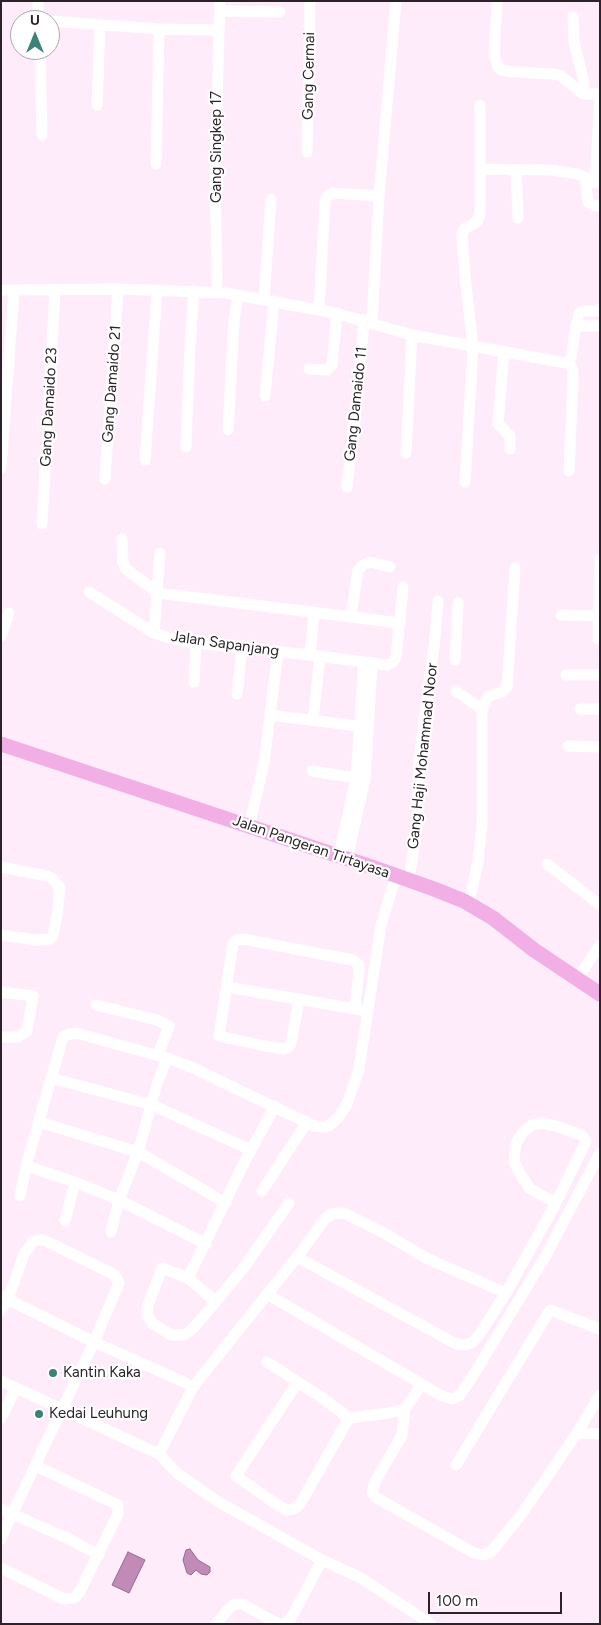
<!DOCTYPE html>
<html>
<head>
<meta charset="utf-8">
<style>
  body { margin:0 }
  #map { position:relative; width:601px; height:1625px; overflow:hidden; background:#feecfa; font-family:Figtree,sans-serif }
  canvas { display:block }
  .frame { position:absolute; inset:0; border:2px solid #2c232a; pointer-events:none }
  .north { position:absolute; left:10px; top:10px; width:50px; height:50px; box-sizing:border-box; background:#fff; border:1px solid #aba7aa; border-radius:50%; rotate:0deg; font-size:14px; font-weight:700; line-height:20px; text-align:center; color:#2c232a }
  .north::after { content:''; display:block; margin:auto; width:18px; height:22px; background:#3c8279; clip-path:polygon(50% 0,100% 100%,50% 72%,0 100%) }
  .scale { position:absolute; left:428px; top:1592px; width:134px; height:22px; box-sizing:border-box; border:2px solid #2c232a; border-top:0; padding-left:6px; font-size:15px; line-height:18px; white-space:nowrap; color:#2c232a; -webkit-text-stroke:4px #fff; paint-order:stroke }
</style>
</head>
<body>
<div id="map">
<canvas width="601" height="1625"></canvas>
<div class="frame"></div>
<div class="north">U</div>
<div class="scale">100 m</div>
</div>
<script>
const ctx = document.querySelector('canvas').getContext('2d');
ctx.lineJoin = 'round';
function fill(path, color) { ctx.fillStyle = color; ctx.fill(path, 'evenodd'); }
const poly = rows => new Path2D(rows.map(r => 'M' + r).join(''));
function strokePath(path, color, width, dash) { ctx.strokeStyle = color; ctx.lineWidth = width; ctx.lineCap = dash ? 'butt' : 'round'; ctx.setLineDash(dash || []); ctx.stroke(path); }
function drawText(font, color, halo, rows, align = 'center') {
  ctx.font = font + ' Figtree,sans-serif'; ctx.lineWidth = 4.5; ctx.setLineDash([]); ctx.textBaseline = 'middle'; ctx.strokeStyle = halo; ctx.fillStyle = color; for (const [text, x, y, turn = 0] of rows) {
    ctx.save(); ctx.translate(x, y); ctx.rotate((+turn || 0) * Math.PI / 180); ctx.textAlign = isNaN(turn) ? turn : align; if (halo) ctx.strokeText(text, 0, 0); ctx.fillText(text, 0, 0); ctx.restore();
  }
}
const water = poly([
  [190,1549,198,1560,210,1567,210,1572,207,1575,201,1574,196,1570,191,1575,187,1573,183,1560,186,1550,190,1549],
  [128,1552,145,1560,129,1593,112,1585,128,1552]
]);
fill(water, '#c28ab6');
strokePath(water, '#956b8c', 1);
strokePath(poly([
  [497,1,494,55,498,67,502,70,513,72,554,74,561,76,583,94],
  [220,11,280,12],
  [573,17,574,42,584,82,583,94,599,94],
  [38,20,38,1],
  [50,21,159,29,219,30],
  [40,50,42,135],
  [97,105,100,24],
  [307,152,310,1],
  [156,164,159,29],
  [480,169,551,170,578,174,585,177,588,202,593,205,600,206],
  [516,170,518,218],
  [595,183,600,94],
  [1,290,118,289,226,293,335,313,412,335,566,363,569,361,571,357,576,326,600,326],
  [217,292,215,170,220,1],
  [264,299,271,199],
  [319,310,325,201,327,196,333,193,379,196],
  [372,322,379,196,396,1],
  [576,326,579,313,584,311,598,311,600,309],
  [504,351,498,424,510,436,510,449],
  [309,369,327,370,332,365,337,313],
  [265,396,274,301],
  [228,430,234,321,238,295],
  [186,447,190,346,194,291],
  [406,453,412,335],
  [145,460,157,290],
  [1,468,14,291],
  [569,471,573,378,573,371,569,361],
  [105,479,118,289],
  [465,482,473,347,465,276,462,236,464,229,477,222,480,214,480,105],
  [347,487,360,372,364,320],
  [42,524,55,291],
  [122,539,123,563,126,569,158,593,400,623],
  [89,592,154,633,170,638,196,643,310,655,387,665,393,662,396,657,403,587],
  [561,615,600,616],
  [351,616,358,570,363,565,370,562,390,567],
  [154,633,160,553],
  [1,636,9,613],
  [598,639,600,559],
  [310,655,314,613],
  [455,660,458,603],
  [566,675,600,675],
  [194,682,196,643],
  [456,691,482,709],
  [237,694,242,647],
  [580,709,600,709],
  [270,715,365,727],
  [313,720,320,657],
  [568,746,600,747],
  [312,771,363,779],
  [249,827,264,763,278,652],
  [339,856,356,778,364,662],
  [347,859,365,779,372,664],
  [547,864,600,905],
  [1,867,47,876,53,879,60,888,57,915,53,936,50,939,35,940,1,935],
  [409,880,418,822,419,760,435,637,438,601],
  [469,904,478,861,482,824,482,709,488,697,494,694,502,692,507,687,515,568],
  [577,979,600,945],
  [227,987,362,1010],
  [1,992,33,996,27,1031,18,1037,1,1037],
  [299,1000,291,1043,289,1047,284,1049,265,1046,219,1036,232,950,233,943,237,940,243,939,353,960,359,965,359,970,355,1009],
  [96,1005,157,1020,169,1026,158,1055],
  [51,1078,152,1105,251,1150],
  [39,1122,138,1152,226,1203],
  [26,1166,75,1182,119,1200,206,1244],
  [262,1191,307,1122],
  [20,1196,26,1166,63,1037,70,1034,76,1033,167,1058,191,1067,314,1126,324,1127,330,1125,338,1118,347,1104,359,1069,381,925,396,876],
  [65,1221,75,1182],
  [111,1232,119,1200,138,1152,157,1084,167,1058],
  [297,1257,456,1344,465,1345,473,1342,479,1335,506,1293,556,1203,586,1141,582,1135,556,1126,542,1123,532,1125,524,1131,516,1143,514,1161,518,1170,530,1189,556,1203],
  [188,1278,246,1159,275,1106],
  [267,1294,442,1396,452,1399,460,1395,476,1371,546,1255,600,1153],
  [3,1297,94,1342,186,1383],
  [215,1301,188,1278,162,1268,148,1305,147,1315,152,1323,171,1335,184,1335,190,1331,198,1323,242,1270,289,1203],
  [1,1310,8,1299,24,1254,33,1242,37,1240,44,1240,115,1275,119,1283,94,1342,12,1514,1,1539],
  [267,1362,321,1397,349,1418,300,1504,294,1509,287,1510,279,1506,236,1476,297,1383],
  [1,1381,159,1454,177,1473,217,1501,322,1560,290,1620,284,1624],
  [422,1384,405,1409,402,1435,376,1480,372,1492,375,1497,474,1553,483,1555,491,1552,521,1515,577,1433,600,1395],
  [1,1418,16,1388],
  [349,1418,389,1413,405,1409],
  [577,1433,600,1434],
  [159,1454,193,1387,297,1257,325,1219,331,1214,344,1213,384,1233,426,1258,506,1293],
  [456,1465,550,1310,600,1329],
  [1,1509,69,1539,99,1555],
  [322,1560,361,1578,431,1624],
  [1,1568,64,1599,74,1598,79,1593,118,1514,118,1505,36,1466],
  [216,1624,230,1607,235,1604,242,1604,279,1624]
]), '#fff', 11);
strokePath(poly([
  [1,744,372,867,434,889,464,901,493,918,534,950,600,994]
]), '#f1afe6', 15);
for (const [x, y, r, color] of [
  [53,1373,5,"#3c8279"],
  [39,1414,5,"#3c8279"]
]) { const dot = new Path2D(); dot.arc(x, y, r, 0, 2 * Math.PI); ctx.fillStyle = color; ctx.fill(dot); strokePath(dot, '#fff', 2); }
drawText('15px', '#2c232a', '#fff', [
  ["Gang Cermai",309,76,-89],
  ["Gang Singkep 17",217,147,-90],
  ["Gang Damaido 21",112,384,-86],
  ["Gang Damaido 11",356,404,-84],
  ["Gang Damaido 23",49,407,-87],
  ["Jalan Sapanjang",225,644,8],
  ["Gang Haji Mohammad Noor",423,756,-84],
  ["Jalan Pangeran Tirtayasa",311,847,19]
]);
drawText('15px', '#2c232a', '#fff', [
  ["Kantin Kaka",63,1373],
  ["Kedai Leuhung",49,1414]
], 'left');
</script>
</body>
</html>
